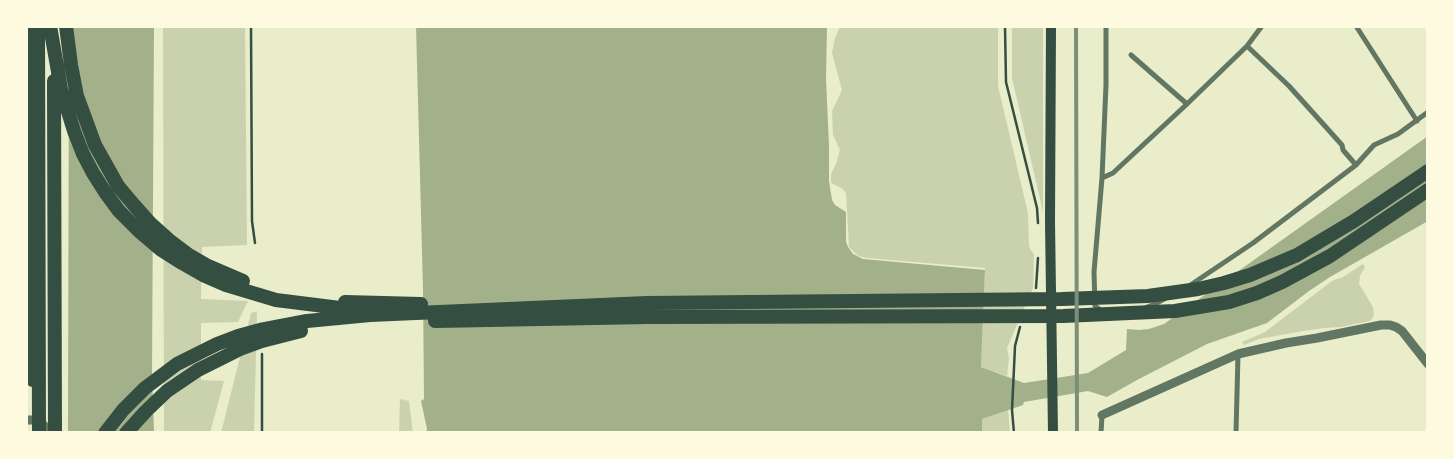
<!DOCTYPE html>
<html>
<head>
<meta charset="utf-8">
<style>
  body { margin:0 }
  #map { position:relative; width:1454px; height:459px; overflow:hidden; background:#e9edc9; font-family:Mulish,sans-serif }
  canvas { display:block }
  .frame { position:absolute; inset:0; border:28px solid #fefae0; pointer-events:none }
</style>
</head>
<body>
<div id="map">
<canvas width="1454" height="459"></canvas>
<div class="frame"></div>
</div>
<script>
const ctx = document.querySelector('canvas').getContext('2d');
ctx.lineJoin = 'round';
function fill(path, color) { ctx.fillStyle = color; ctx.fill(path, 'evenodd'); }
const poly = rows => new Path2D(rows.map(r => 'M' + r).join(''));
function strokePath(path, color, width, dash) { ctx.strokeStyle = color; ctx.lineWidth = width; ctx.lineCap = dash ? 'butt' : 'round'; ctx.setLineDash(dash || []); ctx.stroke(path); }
fill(poly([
  [163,26,245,26,247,245,202,247,201,299,248,301,238,322,201,323,201,380,224,381,210,433,164,433],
  [840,26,998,26,998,86,1028,213,1029,245,1030,249,1034,254,1033,288,1007,348,1009,358,1007,376,981,367,985,268,866,258,858,256,849,247,846,193,843,189,831,183,831,174,836,164,840,150,833,135,832,111,842,90,832,53,835,38],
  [1012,26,1043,26,1043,212,1012,78],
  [1363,264,1365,267,1360,276,1359,284,1373,307,1374,316,1370,321,1341,327,1324,328,1303,331,1259,339,1244,345,1242,342,1265,332,1332,281,1343,277],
  [257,311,254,433,221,433,251,313],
  [400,399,409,401,413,433,399,433],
  [1008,410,1010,433,982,433,982,419]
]), '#cad2ad');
fill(poly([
  [69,26,154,26,152,373,154,433,68,433],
  [416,26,827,26,826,79,829,146,829,181,832,200,835,205,846,212,846,242,848,247,853,254,863,259,985,270,981,367,1024,383,1088,373,1126,350,1127,329,1139,330,1149,329,1164,324,1428,136,1428,221,1330,277,1309,291,1267,323,1207,344,1137,380,1107,397,1088,391,1024,402,1023,405,982,419,982,433,426,433,427,429,421,401,424,399,423,289]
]), '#a3b18a');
strokePath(poly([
  [251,26,252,221,255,243],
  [1005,26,1006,82,1037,208,1038,223],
  [1036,288,1038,258],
  [262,433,262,354],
  [1014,433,1012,410,1014,368,1015,346,1020,327]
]), '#344e41', 2.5);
strokePath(poly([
  [1356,26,1417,121],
  [1247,46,1289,86,1342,145,1343,150,1356,165],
  [1131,55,1187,104],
  [1102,178,1113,173,1187,104,1247,46,1262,26],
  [1189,286,1253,243,1356,165,1374,145,1398,134,1428,112],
  [1147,307,1155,304,1166,298],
  [1102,311,1095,306,1094,272,1102,178,1106,85,1106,26],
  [41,421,43,421,47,426,47,433],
  [1101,433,1102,415],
  [1236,433,1238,354]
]), '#617663', 5);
strokePath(poly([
  [1102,415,1238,354,1286,343,1317,338,1381,325,1390,325,1396,327,1402,331,1428,364],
  [26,420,33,420]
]), '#617663', 9);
strokePath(poly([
  [27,26,32,382],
  [1051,26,1050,222,1053,433]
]), '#344e41', 10);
strokePath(poly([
  [38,26,39,433],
  [50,26,61,89,74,131,83,154,93,173,105,192,119,211,140,232,160,249,182,263,203,275,226,285,276,300,356,310],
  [66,26,71,65,77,96,95,145,118,186,134,205,150,223,169,240,189,255,208,266,243,281],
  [54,81,55,433],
  [345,302,421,304],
  [435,321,647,317,1063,316,1175,311,1229,302,1257,293,1282,282,1330,256,1428,190],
  [105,433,123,410,145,388,177,364,217,344,238,336,260,330,307,321,370,315,647,303,1062,299,1148,296,1198,289,1224,283,1250,275,1297,255,1354,221,1428,171],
  [126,433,146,411,167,391,198,370,240,349,262,341,301,331]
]), '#344e41', 14);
strokePath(poly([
  [1076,26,1077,433]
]), '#7c8e77', 4);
</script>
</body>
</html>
